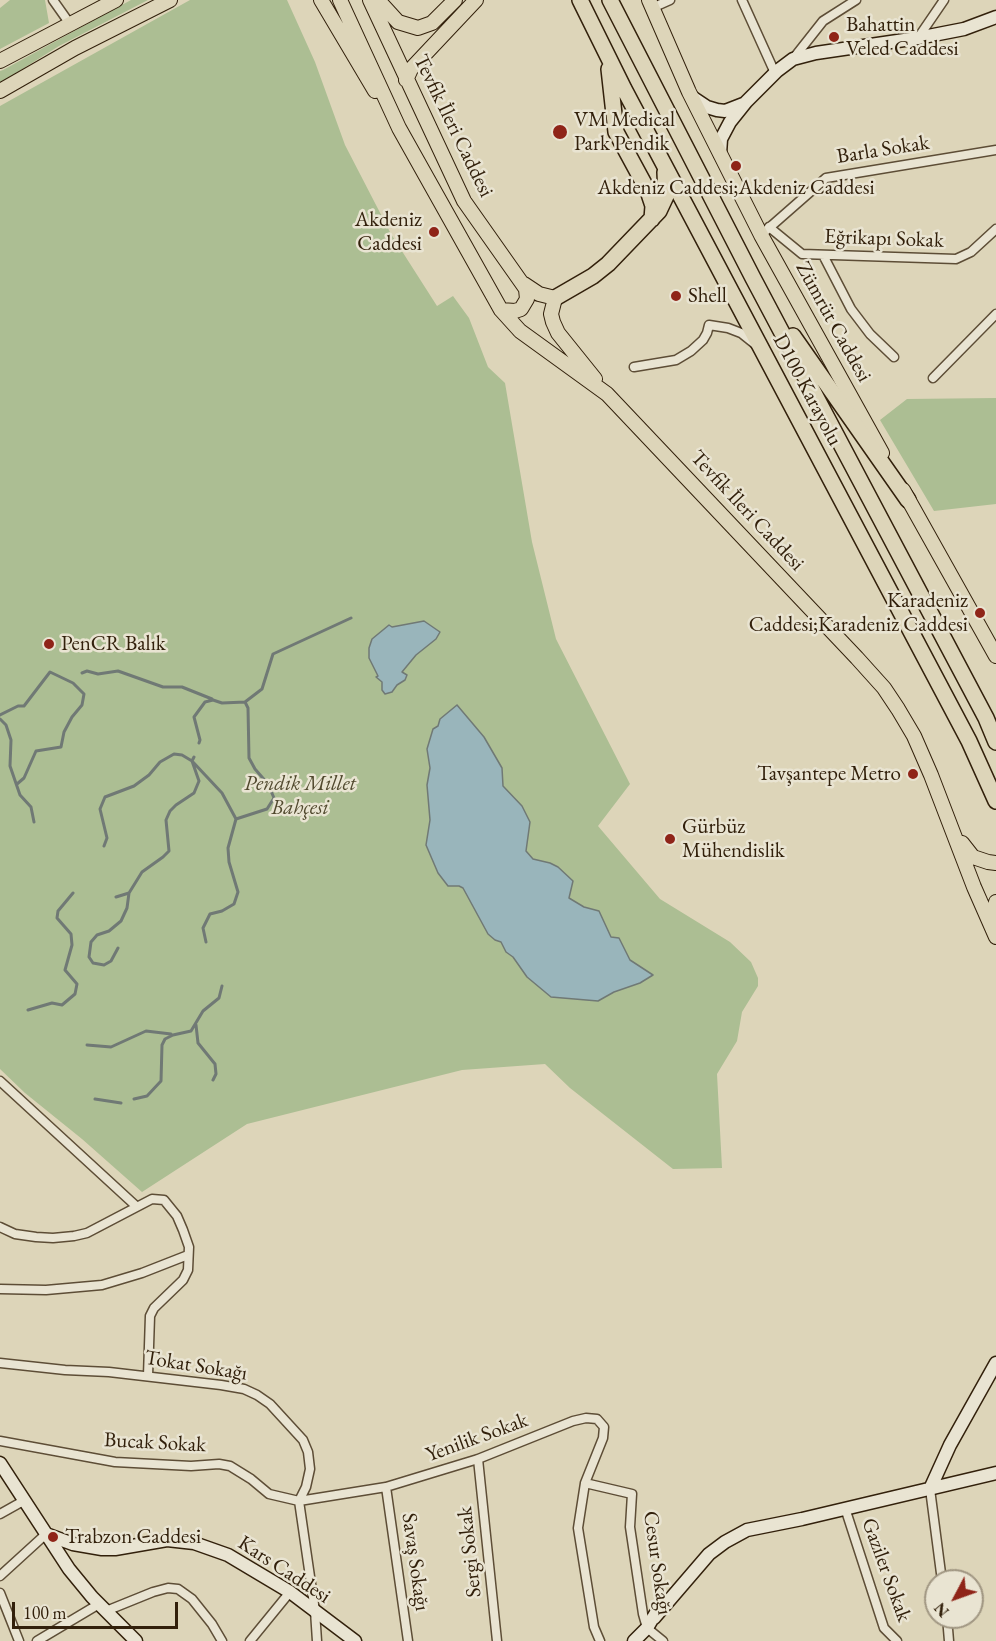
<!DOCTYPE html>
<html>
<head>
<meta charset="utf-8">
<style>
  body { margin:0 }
  #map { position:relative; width:996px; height:1641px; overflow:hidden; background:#ddd5b9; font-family:"EB Garamond",serif }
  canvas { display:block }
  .north { position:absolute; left:924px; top:1569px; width:60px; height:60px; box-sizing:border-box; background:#e9e4d2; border:2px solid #a09682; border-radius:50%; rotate:229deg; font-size:16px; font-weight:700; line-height:24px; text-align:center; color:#32200b }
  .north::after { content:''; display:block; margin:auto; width:21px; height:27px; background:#8f2418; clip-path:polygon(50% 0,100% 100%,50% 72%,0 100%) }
  .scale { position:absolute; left:12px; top:1602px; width:166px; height:27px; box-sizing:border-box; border:3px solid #32200b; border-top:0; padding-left:8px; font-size:18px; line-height:21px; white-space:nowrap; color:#32200b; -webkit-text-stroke:4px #e9e4d2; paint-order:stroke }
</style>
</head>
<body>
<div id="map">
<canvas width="996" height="1641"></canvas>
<div class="north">N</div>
<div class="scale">100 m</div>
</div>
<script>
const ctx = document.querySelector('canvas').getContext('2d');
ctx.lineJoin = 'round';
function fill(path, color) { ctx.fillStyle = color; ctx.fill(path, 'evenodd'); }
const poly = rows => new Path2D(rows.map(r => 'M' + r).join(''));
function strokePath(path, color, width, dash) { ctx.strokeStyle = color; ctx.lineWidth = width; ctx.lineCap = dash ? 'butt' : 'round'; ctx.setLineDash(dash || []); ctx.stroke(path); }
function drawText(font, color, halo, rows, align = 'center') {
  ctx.font = font + ' "EB Garamond",serif'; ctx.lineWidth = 5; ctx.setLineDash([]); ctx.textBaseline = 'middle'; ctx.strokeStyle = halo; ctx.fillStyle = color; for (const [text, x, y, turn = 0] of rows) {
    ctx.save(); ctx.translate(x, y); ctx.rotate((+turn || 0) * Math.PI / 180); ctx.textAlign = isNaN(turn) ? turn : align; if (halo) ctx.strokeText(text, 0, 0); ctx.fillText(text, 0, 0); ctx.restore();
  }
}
fill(poly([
  [10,0,45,0,49,23,0,49,0,8],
  [131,0,148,0,59,46,0,83,0,71,3,70],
  [190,0,287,0,315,62,345,145,391,234,437,306,453,296,469,318,488,367,505,383,532,542,556,639,630,784,598,826,660,899,730,942,751,962,758,978,758,986,742,1012,737,1041,717,1074,722,1168,673,1169,570,1088,545,1064,462,1070,247,1124,142,1192,82,1139,25,1093,0,1069,0,106],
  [996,398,996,504,934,511,880,420,907,399]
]), '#acbe93');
const water = poly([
  [424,621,440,632,436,639,416,655,402,672,407,675,405,680,397,685,392,692,385,694,382,690,382,682,376,677,378,676,369,658,369,648,372,639,389,625,392,627,424,621],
  [457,705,484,737,502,768,503,786,522,806,530,822,526,851,533,859,550,863,558,867,573,881,569,898,584,907,599,911,611,937,619,938,630,960,653,975,640,983,614,992,598,1001,551,997,527,977,513,957,506,952,501,942,495,940,488,934,463,888,459,886,448,886,438,873,426,845,430,820,427,785,430,768,427,749,433,729,438,726,440,719,457,705]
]);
fill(water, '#99b5bb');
strokePath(water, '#707975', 1.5);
strokePath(poly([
  [82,673,87,671,98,674,118,671,163,687,182,687,212,699],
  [0,715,18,706,24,706,50,672,73,683,84,694,82,705,72,717,64,732,61,747,36,751,24,778,17,784],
  [0,719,6,725,11,740,10,766,20,795,31,807,34,822],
  [199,743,200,740,194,717,205,702,213,700,222,703,245,702,262,689,273,654,351,618],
  [236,819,267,809,274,798,268,784,255,769,249,758,248,708,245,702],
  [104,846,107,838,100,809,105,797,134,786,149,775,160,762,174,754,182,755,192,761,222,793,236,819,228,848,229,862,238,892,234,904,222,911,210,914,203,928,206,942],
  [116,897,129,893],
  [118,948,111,961,104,965,93,963,89,957,91,942,97,935,109,931,121,921,127,908,129,893,142,872,163,857,169,851,166,820,170,811,176,805,194,793,199,781,192,761,194,757],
  [28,1010,52,1003,62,1005,75,994,77,984,65,970,72,945,71,934,57,918,58,911,73,893],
  [196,1025,198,1043,215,1064,216,1074,213,1080],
  [87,1045,111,1047,146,1031,171,1034],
  [95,1099,121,1103],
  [134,1099,147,1096,161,1081,162,1045,165,1039,173,1035,191,1031,203,1011,219,998,222,986]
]), '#707975', 3);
const street = poly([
  [53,0,70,24],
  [742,0,775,73],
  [652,8,670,0],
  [918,38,944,0],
  [793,59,823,21,856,0],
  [769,227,802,254,956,259,971,252,996,229],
  [761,235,826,178,996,150],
  [823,255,851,309,870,334,894,357],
  [634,367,676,360,691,351,703,340,707,333,709,325,728,328,741,333,756,345],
  [933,378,996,314],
  [0,1081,136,1206],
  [0,1227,15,1234,36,1237,53,1238,74,1236,87,1233,152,1199,164,1200,177,1216,183,1230,189,1247,188,1270,183,1280,154,1308,150,1316,148,1376],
  [0,1289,46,1290,102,1285,142,1273,188,1255],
  [0,1363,65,1370,109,1372,221,1385,244,1389,257,1395,270,1404,303,1440,308,1452,310,1469,306,1487,299,1501],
  [0,1441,115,1462,191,1466,219,1464,230,1466,251,1479,269,1494,299,1501,386,1487,478,1459,573,1421,586,1418,597,1419,604,1427,603,1438,585,1483,578,1528,594,1627,600,1641],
  [478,1459,497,1641],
  [585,1483,632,1494,630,1527,643,1614,647,1628,663,1641],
  [386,1487,408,1641],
  [930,1489,942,1581],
  [299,1501,315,1611,317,1641],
  [845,1508,884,1628,897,1641],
  [0,1514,25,1500],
  [0,1576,46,1534],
  [0,1593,19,1641],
  [106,1611,153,1592,168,1588,178,1589,192,1599,212,1624,222,1641],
  [947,1617,949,1641],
  [37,1641,99,1604],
  [250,1641,290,1592]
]);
const secondary = poly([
  [692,97,707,107,717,110,725,111,743,104],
  [720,154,721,139,730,122,746,102,777,71,793,59,816,53,918,38,964,29,996,17],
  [0,1463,69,1569,92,1597,136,1641],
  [930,1489,950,1445,996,1363],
  [46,1534,73,1544,102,1549,115,1549,167,1540,194,1543,228,1555,290,1592,355,1641],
  [654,1618,709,1554,725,1542,747,1530,802,1519,996,1473],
  [634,1641,647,1628,657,1611]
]);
const primary = poly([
  [321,0,375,91],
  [340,0,399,128,501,310,520,331,607,394,857,658,884,688,898,709,914,736,931,775,974,887,996,937],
  [370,0,464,201,526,289,527,299,521,309,515,311,501,310],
  [378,0,398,22,418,28,432,23,455,0],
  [649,0,689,92,761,235,882,453],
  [0,61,116,0],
  [406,80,411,69,476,0],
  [0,91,75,48,170,0],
  [524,284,539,294,555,298,551,314,553,322,558,333,595,379],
  [903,490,996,656],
  [962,843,973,857,988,862,996,863],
  [996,926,994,911,996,902]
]);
const highway = poly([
  [580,0,624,89,969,741,996,801],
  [610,0,753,278,986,718,996,742],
  [609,69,616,132,648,191,653,206,652,219],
  [555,298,593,276,608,264,659,211,666,196,665,172],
  [793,336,908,500]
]);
strokePath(street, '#5d4d36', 11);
strokePath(secondary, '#32200b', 15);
strokePath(primary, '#32200b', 16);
strokePath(highway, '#32200b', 18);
strokePath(street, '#e9e4d2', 8);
strokePath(secondary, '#e9e4d2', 12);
strokePath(primary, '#ddd5b9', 14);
strokePath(highway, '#ddd5b9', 15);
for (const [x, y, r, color] of [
  [834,37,6,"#8f2418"],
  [560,132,8,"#8f2418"],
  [736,166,6,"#8f2418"],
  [434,232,6,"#8f2418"],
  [676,296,6,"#8f2418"],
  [980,613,6,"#8f2418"],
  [49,644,6,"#8f2418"],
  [913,774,6,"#8f2418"],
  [670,839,6,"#8f2418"],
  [53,1537,6,"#8f2418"]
]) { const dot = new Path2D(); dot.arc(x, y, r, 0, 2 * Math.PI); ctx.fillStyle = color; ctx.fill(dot); strokePath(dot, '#e9e4d2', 2); }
drawText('21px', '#32200b', '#e9e4d2', [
  ["Bahattin",846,25],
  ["Veled Caddesi",846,49],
  ["VM Medical",574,120],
  ["Park Pendik",574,144],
  ["Akdeniz Caddesi;Akdeni̇z Caddesi̇",736,188,"center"],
  ["Akdeni̇z",422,220,"right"],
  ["Caddesi̇",422,244,"right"],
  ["Shell",688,296],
  ["Karadeniz",968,601,"right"],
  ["Caddesi;Karadeni̇z Caddesi̇",968,625,"right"],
  ["PenCR Balık",61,644],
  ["Tavşantepe Metro",901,774,"right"],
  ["Gürbüz",682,827],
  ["Mühendislik",682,851],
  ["Trabzon Caddesi̇",65,1537]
], 'left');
drawText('21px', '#32200b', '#e9e4d2', [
  ["Tevfik İleri Caddesi",453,126,64],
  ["Barla Sokak",883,150,-9],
  ["Eğrikapı Sokak",884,239,2],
  ["Zümrüt Caddesi",833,322,61],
  ["D100 Karayolu",807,390,62],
  ["Tevfik İleri Caddesi",747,511,47],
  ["Tokat Sokağı",196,1366,9],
  ["Yenilik Sokak",477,1438,-20],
  ["Bucak Sokak",155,1443,3],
  ["Sergi Sokak",470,1552,-96],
  ["Savaş Sokağı",415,1562,82],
  ["Cesur Sokağı",657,1563,82],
  ["Kars Caddesi",284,1570,33],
  ["Gaziler Sokak",886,1570,70]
]);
drawText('italic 21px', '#50482d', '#e9e4d2', [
  ["Pendik Millet",300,784],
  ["Bahçesi",300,808]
]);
</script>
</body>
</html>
